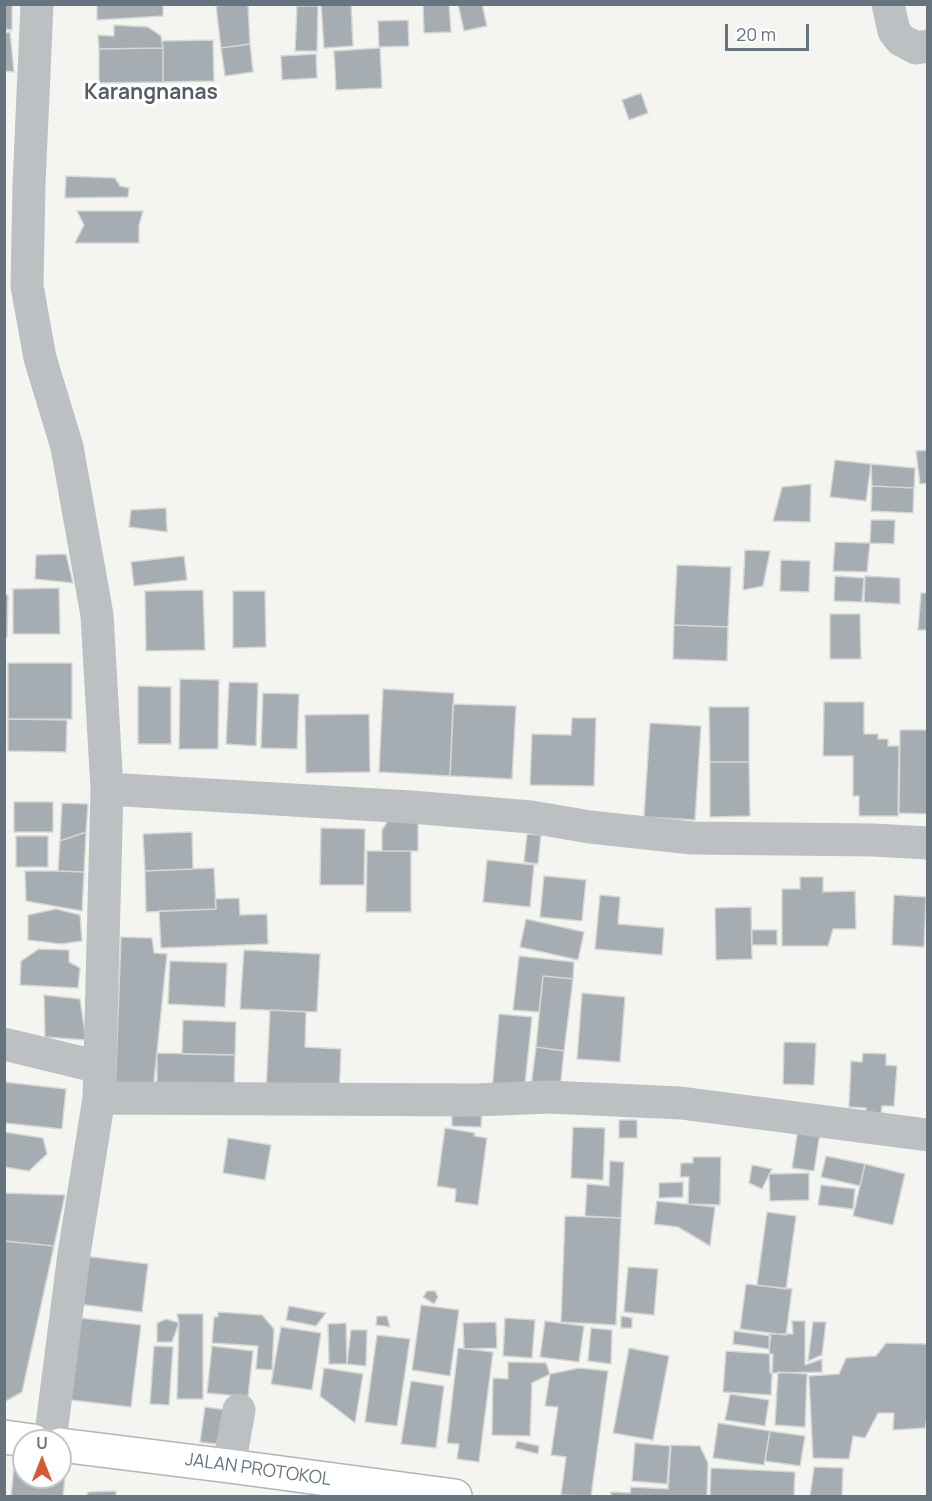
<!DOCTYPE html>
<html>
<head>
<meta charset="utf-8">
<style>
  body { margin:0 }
  #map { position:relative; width:932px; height:1501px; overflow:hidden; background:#f4f5f1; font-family:Manrope,sans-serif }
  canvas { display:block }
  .frame { position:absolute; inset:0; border:6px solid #667480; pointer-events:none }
  .north { position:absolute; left:12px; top:1429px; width:60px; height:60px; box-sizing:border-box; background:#fff; border:2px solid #c2c7cc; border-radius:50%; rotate:0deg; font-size:16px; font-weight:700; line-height:24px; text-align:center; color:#667480 }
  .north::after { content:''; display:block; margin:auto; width:21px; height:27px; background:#d35c33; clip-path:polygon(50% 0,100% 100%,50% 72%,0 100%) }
  .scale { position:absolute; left:725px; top:24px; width:84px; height:27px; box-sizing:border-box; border:3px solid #667480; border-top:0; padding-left:8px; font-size:18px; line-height:21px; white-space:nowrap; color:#667480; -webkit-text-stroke:4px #fff; paint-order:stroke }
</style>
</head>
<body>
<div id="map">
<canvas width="932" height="1501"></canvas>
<div class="frame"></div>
<div class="north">U</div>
<div class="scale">20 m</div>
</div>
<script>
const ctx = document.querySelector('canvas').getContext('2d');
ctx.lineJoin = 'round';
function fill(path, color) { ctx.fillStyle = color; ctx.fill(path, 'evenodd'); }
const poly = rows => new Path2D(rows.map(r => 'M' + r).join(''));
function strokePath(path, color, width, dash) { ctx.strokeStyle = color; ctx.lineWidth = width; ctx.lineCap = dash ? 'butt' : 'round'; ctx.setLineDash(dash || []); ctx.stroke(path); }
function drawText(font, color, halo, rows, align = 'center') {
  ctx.font = font + ' Manrope,sans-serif'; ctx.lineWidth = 6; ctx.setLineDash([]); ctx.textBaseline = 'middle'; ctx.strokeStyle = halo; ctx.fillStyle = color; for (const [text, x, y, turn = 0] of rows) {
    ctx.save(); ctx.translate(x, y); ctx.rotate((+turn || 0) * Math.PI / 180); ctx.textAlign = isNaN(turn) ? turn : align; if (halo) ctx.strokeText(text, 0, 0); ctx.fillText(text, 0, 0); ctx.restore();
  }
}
const building = poly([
  [4,4,12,4,12,30,4,29,4,4],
  [97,4,163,4,163,16,97,20,97,4],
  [236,4,248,4,250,44,221,48,216,6,236,4],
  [321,4,351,4,353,46,324,48,321,4],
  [423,4,449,4,451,32,424,33,423,4],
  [458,4,482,4,487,26,464,31,458,4],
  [297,6,318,6,317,51,295,51,297,6],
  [408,20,409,46,379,47,378,21,408,20],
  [114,25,148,27,161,36,163,48,99,49,98,35,114,36,114,25],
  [10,32,14,72,4,71,4,33,10,32],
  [213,40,214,81,163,82,163,48,162,41,213,40],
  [250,44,253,72,225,76,221,48,250,44],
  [163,48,163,82,99,83,99,49,163,48],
  [380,48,382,88,336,90,334,51,380,48],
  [316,54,317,78,282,80,281,56,316,54],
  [641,93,648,113,629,120,622,100,641,93],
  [66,176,115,178,120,186,129,188,128,197,65,198,66,176],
  [77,211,143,211,139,225,139,243,75,243,84,225,77,211],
  [928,450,928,483,920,484,916,451,928,450],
  [835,460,871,464,866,501,830,497,835,460],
  [871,464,915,468,914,488,872,486,871,464],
  [811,484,810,522,773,521,782,487,811,484],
  [872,486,914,488,913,513,871,511,872,486],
  [166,508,167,532,129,527,131,510,166,508],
  [871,520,895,520,894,544,870,543,871,520],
  [835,542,870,543,867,572,833,571,835,542],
  [745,550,770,551,763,586,743,590,745,550],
  [66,554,73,583,35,579,36,555,66,554],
  [184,556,187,580,134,586,131,562,184,556],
  [781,560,810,561,809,592,780,591,781,560],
  [677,565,731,567,728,627,674,625,677,565],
  [835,576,864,578,862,602,834,601,835,576],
  [865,576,900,578,900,604,864,602,865,576],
  [59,588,60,634,13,634,13,589,59,588],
  [203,590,205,650,146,651,145,591,203,590],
  [233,591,265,591,266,647,233,648,233,591],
  [921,593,928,593,928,630,918,630,921,593],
  [4,595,8,595,7,637,4,637,4,595],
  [830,614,860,614,861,659,830,659,830,614],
  [674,625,728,627,727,661,673,659,674,625],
  [8,663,72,663,72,719,8,719,8,663],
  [180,679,219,680,218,749,179,749,180,679],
  [229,682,258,683,256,746,226,744,229,682],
  [138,686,171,687,171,744,138,744,138,686],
  [383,689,454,693,450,776,379,772,383,689],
  [263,693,299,694,297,749,261,748,263,693],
  [824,702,864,702,864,734,878,734,878,739,888,739,888,746,899,746,898,816,859,816,859,796,853,796,853,756,823,756,824,702],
  [453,704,516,706,512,779,450,776,453,704],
  [709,707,749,707,749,762,710,762,709,707],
  [369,714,370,772,306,773,305,715,369,714],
  [572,718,596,718,594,786,530,785,532,734,571,735,572,718],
  [8,719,67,720,66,752,8,751,8,719],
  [650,723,701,726,695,820,644,817,650,723],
  [900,730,928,730,928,814,899,813,900,730],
  [710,762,749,762,750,816,710,817,710,762],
  [14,802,53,802,53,832,14,832,14,802],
  [62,803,88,804,86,832,60,841,62,803],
  [391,816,418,816,418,851,382,851,382,830,391,816],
  [321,828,365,829,364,885,320,885,321,828],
  [86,832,84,872,58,871,60,841,86,832],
  [192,832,193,869,145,871,143,834,192,832],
  [527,834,541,835,538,864,524,862,527,834],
  [16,836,48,836,48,867,16,867,16,836],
  [367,851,411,851,411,912,366,912,367,851],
  [487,860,534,865,530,907,483,902,487,860],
  [214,868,216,909,146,912,145,871,214,868],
  [25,871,58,871,84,872,82,911,26,901,25,871],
  [544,876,586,880,582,921,540,917,544,876],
  [800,877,823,877,823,892,855,891,856,929,833,929,828,946,782,946,782,889,800,889,800,877],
  [600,895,620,897,618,924,664,928,662,955,595,949,600,895],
  [894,895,926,897,924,947,892,945,894,895],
  [239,898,240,915,267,914,268,944,161,948,159,911,216,909,215,899,239,898],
  [751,907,752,959,716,960,715,908,751,907],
  [56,909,80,915,82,941,61,944,28,940,28,915,56,909],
  [526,919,584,932,578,960,520,947,526,919],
  [752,930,777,930,777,945,752,945,752,930],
  [121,937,152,938,154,953,167,954,153,1091,115,1093,121,937],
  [39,949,69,950,69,962,80,968,78,988,20,985,21,961,39,949],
  [244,950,320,954,317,1012,240,1009,244,950],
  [519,956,574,962,573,979,543,976,539,1012,513,1010,519,956],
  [170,961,227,963,225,1007,168,1004,170,961],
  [543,976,573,979,564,1051,536,1047,543,976],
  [582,993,625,997,620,1062,577,1059,582,993],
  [44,995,80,999,86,1040,45,1037,44,995],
  [270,1010,306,1012,305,1047,341,1049,339,1096,266,1093,270,1010],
  [499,1014,532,1017,524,1093,492,1090,499,1014],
  [183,1020,236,1022,235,1055,182,1054,183,1020],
  [784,1042,816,1043,814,1085,783,1084,784,1042],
  [536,1047,564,1051,560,1090,531,1087,536,1047],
  [157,1053,235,1055,234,1090,157,1088,157,1053],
  [863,1053,886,1054,886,1065,897,1066,894,1106,882,1106,881,1114,866,1113,866,1108,849,1107,851,1061,862,1062,863,1053],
  [4,1082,66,1089,62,1129,4,1123,4,1082],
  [452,1107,482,1108,481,1127,452,1126,452,1107],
  [619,1120,637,1120,637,1138,619,1138,619,1120],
  [799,1123,821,1126,814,1171,792,1168,799,1123],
  [573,1127,605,1128,603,1180,571,1178,573,1127],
  [445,1128,475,1133,474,1136,487,1138,478,1205,455,1202,456,1189,437,1186,445,1128],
  [4,1132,43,1138,47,1154,29,1171,4,1167,4,1132],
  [228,1138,271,1145,265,1180,223,1173,228,1138],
  [826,1156,865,1164,860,1186,821,1177,826,1156],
  [693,1157,721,1157,720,1205,688,1204,689,1177,680,1177,681,1163,693,1163,693,1157],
  [610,1161,624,1162,621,1218,585,1216,587,1184,609,1186,610,1161],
  [865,1164,905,1174,893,1225,853,1216,865,1164],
  [752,1165,772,1169,762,1189,749,1183,752,1165],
  [809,1173,809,1200,770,1201,769,1174,809,1173],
  [683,1182,683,1197,659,1198,659,1183,683,1182],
  [821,1185,855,1189,853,1209,818,1205,821,1185],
  [4,1193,65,1195,54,1246,4,1241,4,1193],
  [657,1201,715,1207,710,1246,678,1227,654,1224,657,1201],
  [767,1212,796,1216,786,1289,757,1285,767,1212],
  [565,1216,621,1218,616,1325,561,1322,565,1216],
  [4,1241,54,1246,22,1392,4,1402,4,1241],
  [76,1255,148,1264,142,1312,70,1303,76,1255],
  [628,1267,658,1269,654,1315,624,1312,628,1267],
  [746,1284,792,1289,786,1335,740,1329,746,1284],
  [427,1291,435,1291,438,1297,434,1304,423,1297,427,1291],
  [421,1305,459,1310,450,1376,412,1370,421,1305],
  [289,1306,326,1313,316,1326,286,1320,289,1306],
  [218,1312,262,1315,274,1329,272,1370,256,1369,258,1346,212,1343,214,1317,218,1317,218,1312],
  [177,1314,203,1314,203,1399,177,1399,179,1323,177,1314],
  [377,1316,387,1316,390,1327,376,1325,377,1316],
  [621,1316,632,1318,632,1328,621,1328,621,1316],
  [81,1318,141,1325,131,1407,71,1400,81,1318],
  [505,1318,535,1320,532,1358,503,1356,505,1318],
  [166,1319,179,1323,172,1342,157,1342,157,1323,166,1319],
  [545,1321,584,1326,579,1362,540,1357,545,1321],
  [792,1321,805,1321,805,1365,822,1359,822,1372,770,1373,769,1334,793,1334,792,1321],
  [496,1322,497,1348,464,1349,463,1323,496,1322],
  [813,1322,826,1322,822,1355,808,1361,813,1322],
  [346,1323,347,1364,329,1364,328,1324,346,1323],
  [281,1327,321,1333,312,1390,271,1384,281,1327],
  [591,1328,612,1330,611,1364,588,1361,591,1328],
  [351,1330,367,1330,366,1366,347,1364,351,1330],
  [734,1331,771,1336,769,1349,733,1344,734,1331],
  [377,1335,410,1339,397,1426,365,1422,377,1335],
  [886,1343,928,1344,928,1414,925,1428,893,1430,894,1413,878,1413,865,1438,853,1436,849,1459,813,1458,809,1376,839,1374,846,1358,876,1356,886,1343],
  [154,1346,173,1347,169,1405,150,1404,154,1346],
  [212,1346,253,1351,248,1397,207,1393,212,1346],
  [458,1348,493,1352,479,1462,457,1459,459,1444,447,1443,458,1348],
  [629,1348,669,1356,653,1440,613,1433,629,1348],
  [726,1351,773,1354,771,1395,723,1392,726,1351],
  [508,1362,546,1363,550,1374,532,1383,530,1436,492,1435,493,1378,508,1379,508,1362],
  [324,1368,363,1374,355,1423,320,1396,324,1368],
  [579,1368,608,1371,591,1496,561,1495,566,1457,551,1455,558,1407,545,1406,550,1374,579,1368],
  [778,1372,807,1374,805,1427,775,1425,778,1372],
  [411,1381,444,1386,436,1448,401,1444,411,1381],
  [730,1394,769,1400,765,1426,725,1420,730,1394],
  [205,1407,234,1411,216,1444,200,1442,205,1407],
  [718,1423,770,1431,764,1465,713,1458,718,1423],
  [770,1431,805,1436,800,1466,765,1461,770,1431],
  [517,1441,539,1446,538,1454,515,1448,517,1441],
  [635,1443,670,1446,667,1484,632,1481,635,1443],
  [671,1445,700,1446,708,1463,707,1496,611,1496,611,1492,630,1493,631,1487,668,1489,671,1445],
  [68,1446,63,1496,11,1496,15,1457,24,1456,24,1477,60,1477,60,1448,68,1446],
  [814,1467,843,1468,842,1496,810,1496,814,1467],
  [711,1468,795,1472,794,1496,710,1496,711,1468],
  [116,1491,116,1496,87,1496,88,1492,116,1491]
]);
fill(building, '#a6adb2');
strokePath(building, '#d6d6d4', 1.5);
const secondary = poly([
  [4,1437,33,1441],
  [60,1445,229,1466,455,1496]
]);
strokePath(secondary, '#b1b5b9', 36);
strokePath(poly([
  [37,4,29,185,27,286,40,358,67,447,97,615,107,789,99,1098,74,1254,50,1441],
  [888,4,894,31,901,40,916,48,928,46],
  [107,789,411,807,531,817,590,827,692,838,873,840,928,843],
  [4,1044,99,1067],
  [99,1098,475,1100,549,1097,681,1103,928,1135],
  [229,1466,239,1410]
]), '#bcc0c3', 33);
strokePath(secondary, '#fff', 33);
drawText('18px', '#667480', '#fff', [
  ["JALAN PROTOKOL",258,1470,8]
]);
drawText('bold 21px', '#535d65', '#fff', [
  ["Karangnanas",151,93]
]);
</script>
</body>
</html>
